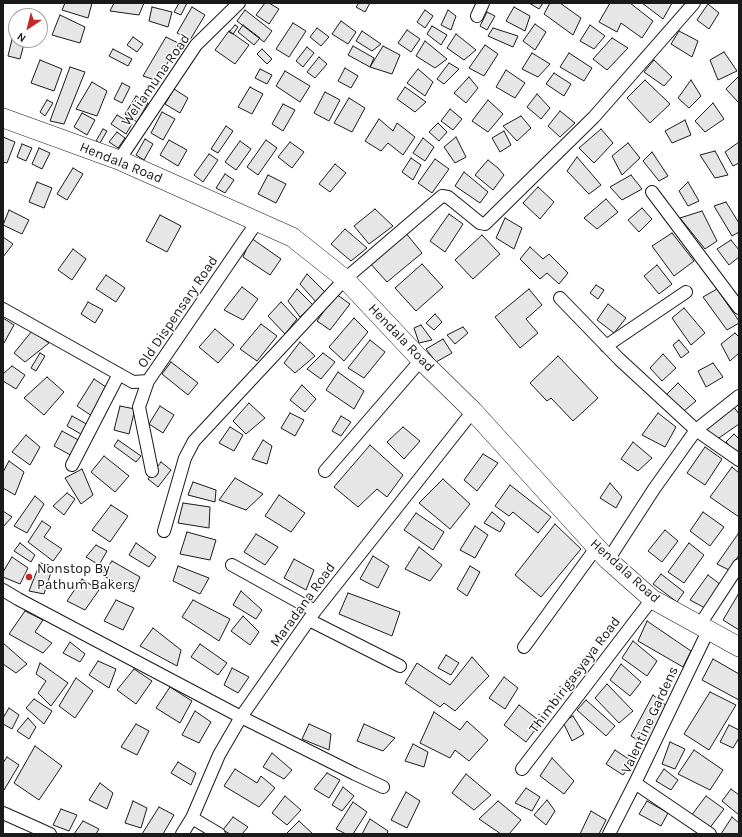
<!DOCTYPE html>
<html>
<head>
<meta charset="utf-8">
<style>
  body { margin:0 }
  #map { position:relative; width:742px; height:837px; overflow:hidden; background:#fff; font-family:Karla,sans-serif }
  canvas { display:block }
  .frame { position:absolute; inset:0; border:4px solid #1a1a1a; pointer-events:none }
  .north { position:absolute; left:8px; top:8px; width:40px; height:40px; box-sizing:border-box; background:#fff; border:1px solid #a3a3a3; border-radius:50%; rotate:215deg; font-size:11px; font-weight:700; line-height:16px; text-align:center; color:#1a1a1a }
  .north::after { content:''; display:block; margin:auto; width:14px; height:18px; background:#c62828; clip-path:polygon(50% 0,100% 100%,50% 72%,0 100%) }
</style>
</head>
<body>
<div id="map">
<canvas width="742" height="837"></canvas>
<div class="frame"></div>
<div class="north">N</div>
</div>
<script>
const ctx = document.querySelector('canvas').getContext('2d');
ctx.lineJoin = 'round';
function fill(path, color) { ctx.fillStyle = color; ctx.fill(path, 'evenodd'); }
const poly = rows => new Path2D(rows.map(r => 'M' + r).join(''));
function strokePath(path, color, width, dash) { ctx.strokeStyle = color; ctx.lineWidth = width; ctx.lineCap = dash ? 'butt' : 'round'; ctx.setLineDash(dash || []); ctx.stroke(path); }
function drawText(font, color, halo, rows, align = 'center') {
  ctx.font = font + ' Karla,sans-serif'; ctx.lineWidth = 3; ctx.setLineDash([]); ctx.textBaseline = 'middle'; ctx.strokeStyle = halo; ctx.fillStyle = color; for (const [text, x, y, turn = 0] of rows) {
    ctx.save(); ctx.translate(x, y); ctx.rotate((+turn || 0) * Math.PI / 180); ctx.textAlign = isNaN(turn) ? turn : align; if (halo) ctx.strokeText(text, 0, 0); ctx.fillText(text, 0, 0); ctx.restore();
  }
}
const building = poly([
  [65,3,92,3,88,18,62,10,65,3],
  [114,3,144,3,139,15,110,11,114,3],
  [179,3,187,3,181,15,174,12,179,3],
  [265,3,269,3,279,9,269,24,256,15,265,3],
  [359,3,370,3,365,12,356,7,359,3],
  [529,3,543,3,539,9,529,3],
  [550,3,560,3,581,18,573,35,544,14,550,3],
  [610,3,630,3,653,21,642,38,621,23,617,32,599,22,610,3],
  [642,3,672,3,663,19,642,3],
  [708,4,719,13,709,29,697,20,708,4],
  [152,7,172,12,168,27,149,21,152,7],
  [192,7,205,15,190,40,177,33,192,7],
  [514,7,530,16,525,31,506,21,514,7],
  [245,10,272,31,264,42,237,21,245,10],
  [425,10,433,16,425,28,417,22,425,10],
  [448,10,456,16,451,30,441,25,448,10],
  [487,12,495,16,487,30,480,26,487,12],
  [60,15,85,27,80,43,52,35,60,15],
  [341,21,356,32,348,44,332,34,341,21],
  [293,23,306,31,289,57,276,49,293,23],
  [535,24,546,32,535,50,523,41,535,24],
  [235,25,238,27,233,34,229,32,235,25],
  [243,25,260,38,254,45,238,32,243,25],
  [590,25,605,36,594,49,580,41,590,25],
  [432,26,447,35,441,45,427,34,432,26],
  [317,28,329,37,321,46,310,37,317,28],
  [493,28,518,36,513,47,488,36,493,28],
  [407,30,420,39,411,52,398,43,407,30],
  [14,31,16,32,16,40,25,40,20,59,8,56,14,31],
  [229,31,249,45,235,64,215,50,229,31],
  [362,31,381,44,372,51,356,41,362,31],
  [679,31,698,41,692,57,671,44,679,31],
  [456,34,476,50,464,60,447,48,456,34],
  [133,37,143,44,137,52,127,45,133,37],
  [166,37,178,43,158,81,143,76,166,37],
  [612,38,628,48,607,70,593,59,612,38],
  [425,41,447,59,435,68,416,56,425,41],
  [485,45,498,54,484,76,469,68,485,45],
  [353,46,374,58,370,67,348,55,353,46],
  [383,46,400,55,392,74,370,67,383,46],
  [307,47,314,53,303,67,296,61,307,47],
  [113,49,132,59,128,66,109,56,113,49],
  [262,49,272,59,267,64,257,54,262,49],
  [724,52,737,71,718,80,710,60,724,52],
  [532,53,550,64,538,77,522,69,532,53],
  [569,53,592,68,584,81,560,67,569,53],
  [319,57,327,64,315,78,307,72,319,57],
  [40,60,62,69,54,91,31,83,40,60],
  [654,60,672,77,664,86,644,72,654,60],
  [449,63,459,69,444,84,437,79,449,63],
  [70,67,85,72,64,124,50,121,70,67],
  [345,68,358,76,351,88,338,81,345,68],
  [260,69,272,75,267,84,255,78,260,69],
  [418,69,433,82,425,96,407,83,418,69],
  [506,70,525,83,515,98,496,87,506,70],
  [285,71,310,86,300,102,276,86,285,71],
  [554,73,571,84,564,96,546,84,554,73],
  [739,76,739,102,738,102,726,89,739,76],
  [469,77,478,88,466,103,454,93,469,77],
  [645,80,670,104,650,123,627,98,645,80],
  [691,80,701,96,689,108,678,98,691,80],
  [92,82,107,91,97,116,76,109,92,82],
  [122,83,130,87,122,103,114,99,122,83],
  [250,87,263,94,252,114,238,107,250,87],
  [405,87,426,102,415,112,397,99,405,87],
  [174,89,188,98,180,113,165,104,174,89],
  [325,92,340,100,329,121,314,113,325,92],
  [537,94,550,108,541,119,527,107,537,94],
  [136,96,148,103,137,122,125,114,136,96],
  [349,98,365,108,352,132,334,123,349,98],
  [47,100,53,103,45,116,40,112,47,100],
  [488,100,503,114,488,132,472,121,488,100],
  [713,103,724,119,705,132,695,121,713,103],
  [283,104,295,110,283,131,272,124,283,104],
  [450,109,462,119,453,130,441,121,450,109],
  [560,111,575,123,560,137,548,126,560,111],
  [162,112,175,119,163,140,151,133,162,112],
  [82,113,95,120,87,135,74,127,82,113],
  [117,115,132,124,126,134,111,124,117,115],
  [521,116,531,128,517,141,503,126,521,116],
  [379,119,393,131,397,123,415,137,403,155,388,143,381,151,365,141,379,119],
  [685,120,691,135,672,143,665,131,685,120],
  [438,123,447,132,439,141,429,132,438,123],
  [226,126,233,131,218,153,211,149,226,126],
  [103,129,107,131,100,143,96,141,103,129],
  [601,129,613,143,594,163,579,148,601,129],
  [504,131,511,145,500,152,492,138,504,131],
  [117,132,125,138,118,148,109,142,117,132],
  [3,137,15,142,7,163,3,162,3,137],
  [456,137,466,157,455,163,444,147,456,137],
  [423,138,434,147,425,161,413,153,423,138],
  [145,139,153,144,144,160,136,155,145,139],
  [169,140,187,150,178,166,160,155,169,140],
  [266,140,277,148,258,175,247,167,266,140],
  [240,141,251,149,236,170,225,162,240,141],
  [290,142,304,152,292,168,278,157,290,142],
  [739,142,739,163,733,166,725,152,739,142],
  [628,143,640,158,622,175,612,156,628,143],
  [22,144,32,148,26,161,17,157,22,144],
  [39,148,50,153,42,169,32,164,39,148],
  [715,151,728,175,715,178,700,155,715,151],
  [652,152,668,176,659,181,643,161,652,152],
  [209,154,218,160,203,182,194,175,209,154],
  [577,157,601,185,589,194,567,171,577,157],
  [411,158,421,165,413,180,402,172,411,158],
  [435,159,449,169,432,193,418,183,435,159],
  [488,160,498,168,504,175,493,190,475,175,488,160],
  [335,164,346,173,330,192,319,184,335,164],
  [73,168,83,174,67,200,57,194,73,168],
  [464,172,488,192,480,203,455,186,464,172],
  [225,174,234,180,225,193,216,188,225,174],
  [268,175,286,184,276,203,258,194,268,175],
  [631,175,642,189,622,200,610,187,631,175],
  [37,182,52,188,44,208,29,202,37,182],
  [688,182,699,201,688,206,679,191,688,182],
  [538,187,554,202,540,219,523,203,538,187],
  [606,199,618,212,597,229,584,218,606,199],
  [726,202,739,223,739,232,732,236,714,206,726,202],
  [642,208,652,219,639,232,628,220,642,208],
  [375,209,393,226,369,244,354,226,375,209],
  [9,210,29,220,22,234,3,225,9,210],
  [702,211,717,241,705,249,680,218,702,211],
  [449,214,463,224,445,252,430,241,449,214],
  [160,215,181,226,167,252,146,241,160,215],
  [505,218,522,228,514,249,496,238,505,218],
  [345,229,367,248,351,261,331,244,345,229],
  [405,232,422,253,387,282,369,262,405,232],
  [672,233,694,261,674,276,652,246,672,233],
  [482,235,500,254,473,279,455,260,482,235],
  [3,237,13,244,3,257,3,237],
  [251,238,281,259,270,275,243,257,251,238],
  [731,240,739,250,739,257,729,265,717,249,731,240],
  [530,247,543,259,549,254,568,273,559,284,547,273,540,279,520,259,530,247],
  [73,249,86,259,72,280,58,270,73,249],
  [422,264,443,287,416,311,395,288,422,264],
  [657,265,672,284,659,294,644,276,657,265],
  [307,274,326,293,317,303,300,284,307,274],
  [106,275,125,288,116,302,96,289,106,275],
  [596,285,604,290,598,299,590,293,596,285],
  [242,287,258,299,243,320,224,310,242,287],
  [297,289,313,305,300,317,288,301,297,289],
  [529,289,542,305,526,319,538,333,520,348,495,317,529,289],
  [717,289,739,321,739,323,727,330,703,297,717,289],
  [336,294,350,304,330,330,317,321,336,294],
  [88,302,103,310,95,323,81,314,88,302],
  [281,302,297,319,285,334,268,316,281,302],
  [608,304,626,318,614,333,597,320,608,304],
  [684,308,705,333,691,345,672,318,684,308],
  [435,314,442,322,434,330,426,323,435,314],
  [3,318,14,325,4,343,3,342,3,318],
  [354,318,368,332,344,361,329,347,354,318],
  [261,324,277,336,257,361,240,349,261,324],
  [421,325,432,340,419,343,414,328,421,325],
  [463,327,468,333,455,344,447,335,463,327],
  [215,329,234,345,218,363,199,347,215,329],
  [32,331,49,343,25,362,14,353,32,331],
  [735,333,739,337,739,353,730,361,721,344,735,333],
  [443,339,452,353,436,362,426,349,443,339],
  [370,340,385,352,364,378,348,368,370,340],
  [679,340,689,352,681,358,673,345,679,340],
  [300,342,315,356,295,373,284,363,300,342],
  [40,353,45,356,36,371,31,368,40,353],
  [323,353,335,362,321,379,307,369,323,353],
  [663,354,676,368,662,381,650,368,663,354],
  [558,356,598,398,573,421,551,398,547,401,530,383,558,356],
  [171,362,198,383,188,395,162,374,171,362],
  [713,363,723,377,706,387,698,371,713,363],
  [12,366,25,375,16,389,3,381,3,374,12,366],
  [338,372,364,391,354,409,326,390,338,372],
  [47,377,64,392,44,415,24,398,47,377],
  [94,379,109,389,92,416,77,406,94,379],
  [678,383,696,401,684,411,666,395,678,383],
  [302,385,316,399,305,412,290,400,302,385],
  [249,403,265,418,246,434,233,421,249,403],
  [120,406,135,409,129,434,114,430,120,406],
  [160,406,174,415,163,433,149,424,160,406],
  [733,406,739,414,739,424,716,440,706,430,733,406],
  [290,413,304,420,295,436,281,428,290,413],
  [658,413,676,427,665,447,642,435,658,413],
  [72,416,92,427,86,437,67,426,72,416],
  [341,416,351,422,341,436,332,431,341,416],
  [230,427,243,435,234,451,219,443,230,427],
  [403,427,420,441,404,459,387,442,403,427],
  [62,431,82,442,74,457,54,446,62,431],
  [734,434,739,439,739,455,726,442,734,434],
  [26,435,40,447,30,465,12,452,26,435],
  [118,440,141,456,136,462,114,446,118,440],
  [263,440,272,446,267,464,252,459,263,440],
  [633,442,652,458,638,471,621,459,633,442],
  [370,445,403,475,387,497,377,489,358,507,334,487,370,445],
  [705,447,722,459,705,485,687,473,705,447],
  [483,454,498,463,477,491,464,480,483,454],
  [104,456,129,476,115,492,91,472,104,456],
  [9,461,24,472,15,495,3,488,3,472,9,461],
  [161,462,171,470,158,487,148,479,161,462],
  [732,467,739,473,739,517,710,497,732,467],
  [82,469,93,495,81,504,65,478,82,469],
  [235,478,263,494,246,510,219,500,235,478],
  [443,479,470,504,450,529,419,503,443,479],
  [193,482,216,490,215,502,188,495,193,482],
  [610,483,622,497,616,508,600,498,610,483],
  [510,485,551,517,538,533,513,512,509,516,495,506,510,485],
  [67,493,75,499,64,515,53,506,67,493],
  [279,495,305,513,291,532,265,516,279,495],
  [35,496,44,504,27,533,14,526,35,496],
  [183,503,210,507,209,528,178,523,183,503],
  [111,505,128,516,110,542,92,530,111,505],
  [3,511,12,517,3,527,3,511],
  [492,512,505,523,500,532,484,523,492,512],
  [703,512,724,527,710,546,690,531,703,512],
  [416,513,444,532,433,550,404,530,416,513],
  [42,521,51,527,44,537,62,549,53,561,28,542,42,521],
  [555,524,581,549,541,597,515,575,555,524],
  [475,526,488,535,475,558,460,550,475,526],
  [665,530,678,541,662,562,648,551,665,530],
  [187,532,216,540,210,560,180,554,187,532],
  [256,534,278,547,265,565,244,552,256,534],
  [738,534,739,535,739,555,729,570,717,564,738,534],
  [20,543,35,555,31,562,14,551,20,543],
  [136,543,156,557,149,567,129,555,136,543],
  [689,543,704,555,684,583,668,572,689,543],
  [96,545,107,551,99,565,86,557,96,545],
  [419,547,442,565,430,581,405,569,419,547],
  [373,556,389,566,378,588,360,579,373,556],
  [12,557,28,568,20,584,3,577,3,572,12,557],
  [294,559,314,570,306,590,284,578,294,559],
  [112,561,140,577,134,592,102,575,112,561],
  [40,563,53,566,44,594,29,591,40,563],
  [178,566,209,578,200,594,173,581,178,566],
  [470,566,480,572,467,596,457,589,470,566],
  [661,574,684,592,677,602,653,584,661,574],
  [708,575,721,585,705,608,690,600,708,575],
  [82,579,99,590,85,610,67,601,82,579],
  [241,591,262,610,256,619,233,605,241,591],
  [348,593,400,612,392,636,339,614,348,593],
  [739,593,739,630,723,620,739,593],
  [116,600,134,608,123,630,104,621,116,600],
  [193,600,230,619,219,641,182,617,193,600],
  [25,611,43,620,35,632,52,643,43,653,9,634,25,611],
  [243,616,259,632,250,645,231,631,243,616],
  [647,621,691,651,683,667,638,641,647,621],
  [153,628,181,650,177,666,140,646,153,628],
  [633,641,657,661,647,676,622,658,633,641],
  [70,642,85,654,80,662,63,653,70,642],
  [3,643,27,664,16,673,3,664,3,643],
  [200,644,227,663,218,675,191,657,200,644],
  [446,655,459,663,451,675,438,668,446,655],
  [472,657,489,676,455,711,444,703,440,707,405,683,417,663,450,685,472,657],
  [713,659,739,674,739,700,702,680,713,659],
  [98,661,116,669,109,688,89,675,98,661],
  [40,663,68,683,51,706,38,693,46,681,36,674,40,663],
  [621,664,641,682,630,696,610,680,621,664],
  [232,668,249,677,238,693,224,685,232,668],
  [134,669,152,681,136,704,117,690,134,669],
  [504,677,518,688,505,709,489,698,504,677],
  [76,678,93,691,75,718,59,706,76,678],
  [607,684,633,711,619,723,595,698,607,684],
  [170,687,192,701,180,723,156,708,170,687],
  [710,692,736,705,709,750,684,734,710,692],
  [653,695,668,707,647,746,631,736,653,695],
  [34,699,52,711,44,724,26,708,34,699],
  [586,700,615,726,606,736,577,710,586,700],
  [519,705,541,722,526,742,504,725,519,705],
  [9,708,19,715,12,729,3,724,3,718,9,708],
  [195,711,211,722,199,743,182,735,195,711],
  [434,712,460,730,467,721,488,740,469,761,455,750,450,758,420,743,434,712],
  [573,716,584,734,572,741,563,722,573,716],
  [28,718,36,727,29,739,17,731,28,718],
  [136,724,149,731,137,755,121,747,136,724],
  [309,724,331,734,329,750,302,739,309,724],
  [364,724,395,738,383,751,357,741,364,724],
  [729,725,739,730,739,738,733,748,720,742,729,725],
  [670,742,685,749,675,769,662,764,670,742],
  [413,744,428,752,424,767,405,761,413,744],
  [35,746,62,766,39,800,14,783,35,746],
  [615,750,633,762,623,775,606,764,615,750],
  [694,750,723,770,710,790,678,774,694,750],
  [272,753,292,770,284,779,263,767,272,753],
  [7,757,19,765,4,790,3,788,3,763,7,757],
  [552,758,574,781,564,794,540,776,552,758],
  [178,762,196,773,191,785,171,773,178,762],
  [235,769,257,783,261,776,275,788,259,807,224,786,235,769],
  [664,769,678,780,671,790,656,781,664,769],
  [327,773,340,780,329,798,314,789,327,773],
  [466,774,491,795,474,810,452,793,466,774],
  [100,783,113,793,107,809,89,800,100,783],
  [343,787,354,796,342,811,332,805,343,787],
  [526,788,540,797,532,811,515,803,526,788],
  [731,789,739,795,739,815,722,801,731,789],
  [406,792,420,801,407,828,391,820,406,792],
  [285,796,301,810,287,825,272,813,285,796],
  [706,796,724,809,709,829,691,816,706,796],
  [547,800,555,811,546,825,534,815,547,800],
  [133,801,147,808,141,828,125,823,133,801],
  [498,801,521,820,509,834,501,834,479,819,498,801],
  [647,801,668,813,661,826,639,814,647,801],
  [353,802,367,812,353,834,346,834,336,829,353,802],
  [159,807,174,815,163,834,142,834,159,807],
  [61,809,77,815,69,831,53,825,61,809],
  [591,811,606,820,599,834,580,834,591,811],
  [233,817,248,827,242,834,230,834,223,830,233,817],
  [732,817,739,823,739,834,721,834,732,817],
  [370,819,388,831,387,834,362,834,370,819],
  [83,821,99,829,96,834,74,834,83,821],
  [299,821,313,834,286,834,299,821]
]);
fill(building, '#e6e6e6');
strokePath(building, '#1a1a1a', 1);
const street = poly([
  [477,16,483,3],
  [119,160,196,45,239,3],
  [652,192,739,308],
  [560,298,619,359,696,430,739,460],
  [3,309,133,382,148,381,257,222],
  [606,346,686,292],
  [148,381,139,407,152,471],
  [72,465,119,374],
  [325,471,421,360],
  [164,531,185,458,194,441,345,279,442,196,448,197,480,223,485,224,594,117,694,3],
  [608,560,654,489,696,430,739,396],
  [232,565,315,611],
  [3,590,18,599,241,717,355,774,383,787],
  [309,620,400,666],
  [699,626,739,565],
  [708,631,635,783,710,834],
  [524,647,596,548],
  [522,769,652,599],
  [3,813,50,834],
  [192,818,219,834],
  [182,834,192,818,219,755,241,717,315,611,473,411],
  [609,834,635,783]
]);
const primary = poly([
  [3,118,119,160,292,237,345,279,421,360,473,411,608,560,652,599,739,647]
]);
strokePath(street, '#1a1a1a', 14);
strokePath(primary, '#1a1a1a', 20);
strokePath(street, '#fff', 12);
strokePath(primary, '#fff', 19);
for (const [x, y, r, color] of [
  [29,577,4,"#c62828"]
]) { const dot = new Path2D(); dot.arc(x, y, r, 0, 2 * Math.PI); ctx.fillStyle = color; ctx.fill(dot); strokePath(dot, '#fff', 1.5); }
drawText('14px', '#1a1a1a', '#fff', [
  ["Weliamuna Road",156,80,-55],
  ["Hendala Road",121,163,22],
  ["Old Dispensary Road",178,312,-56],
  ["Hendala Road",401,338,46],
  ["Hendala Road",625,571,42],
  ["Maradana Road",303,605,-54],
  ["Thimbirigasyaya Road",575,675,-53],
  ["Valentine Gardens",650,720,-65]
]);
drawText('14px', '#1a1a1a', '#fff', [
  ["Nonstop By",37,569],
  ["Pathum Bakers",37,585]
], 'left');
</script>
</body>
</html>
